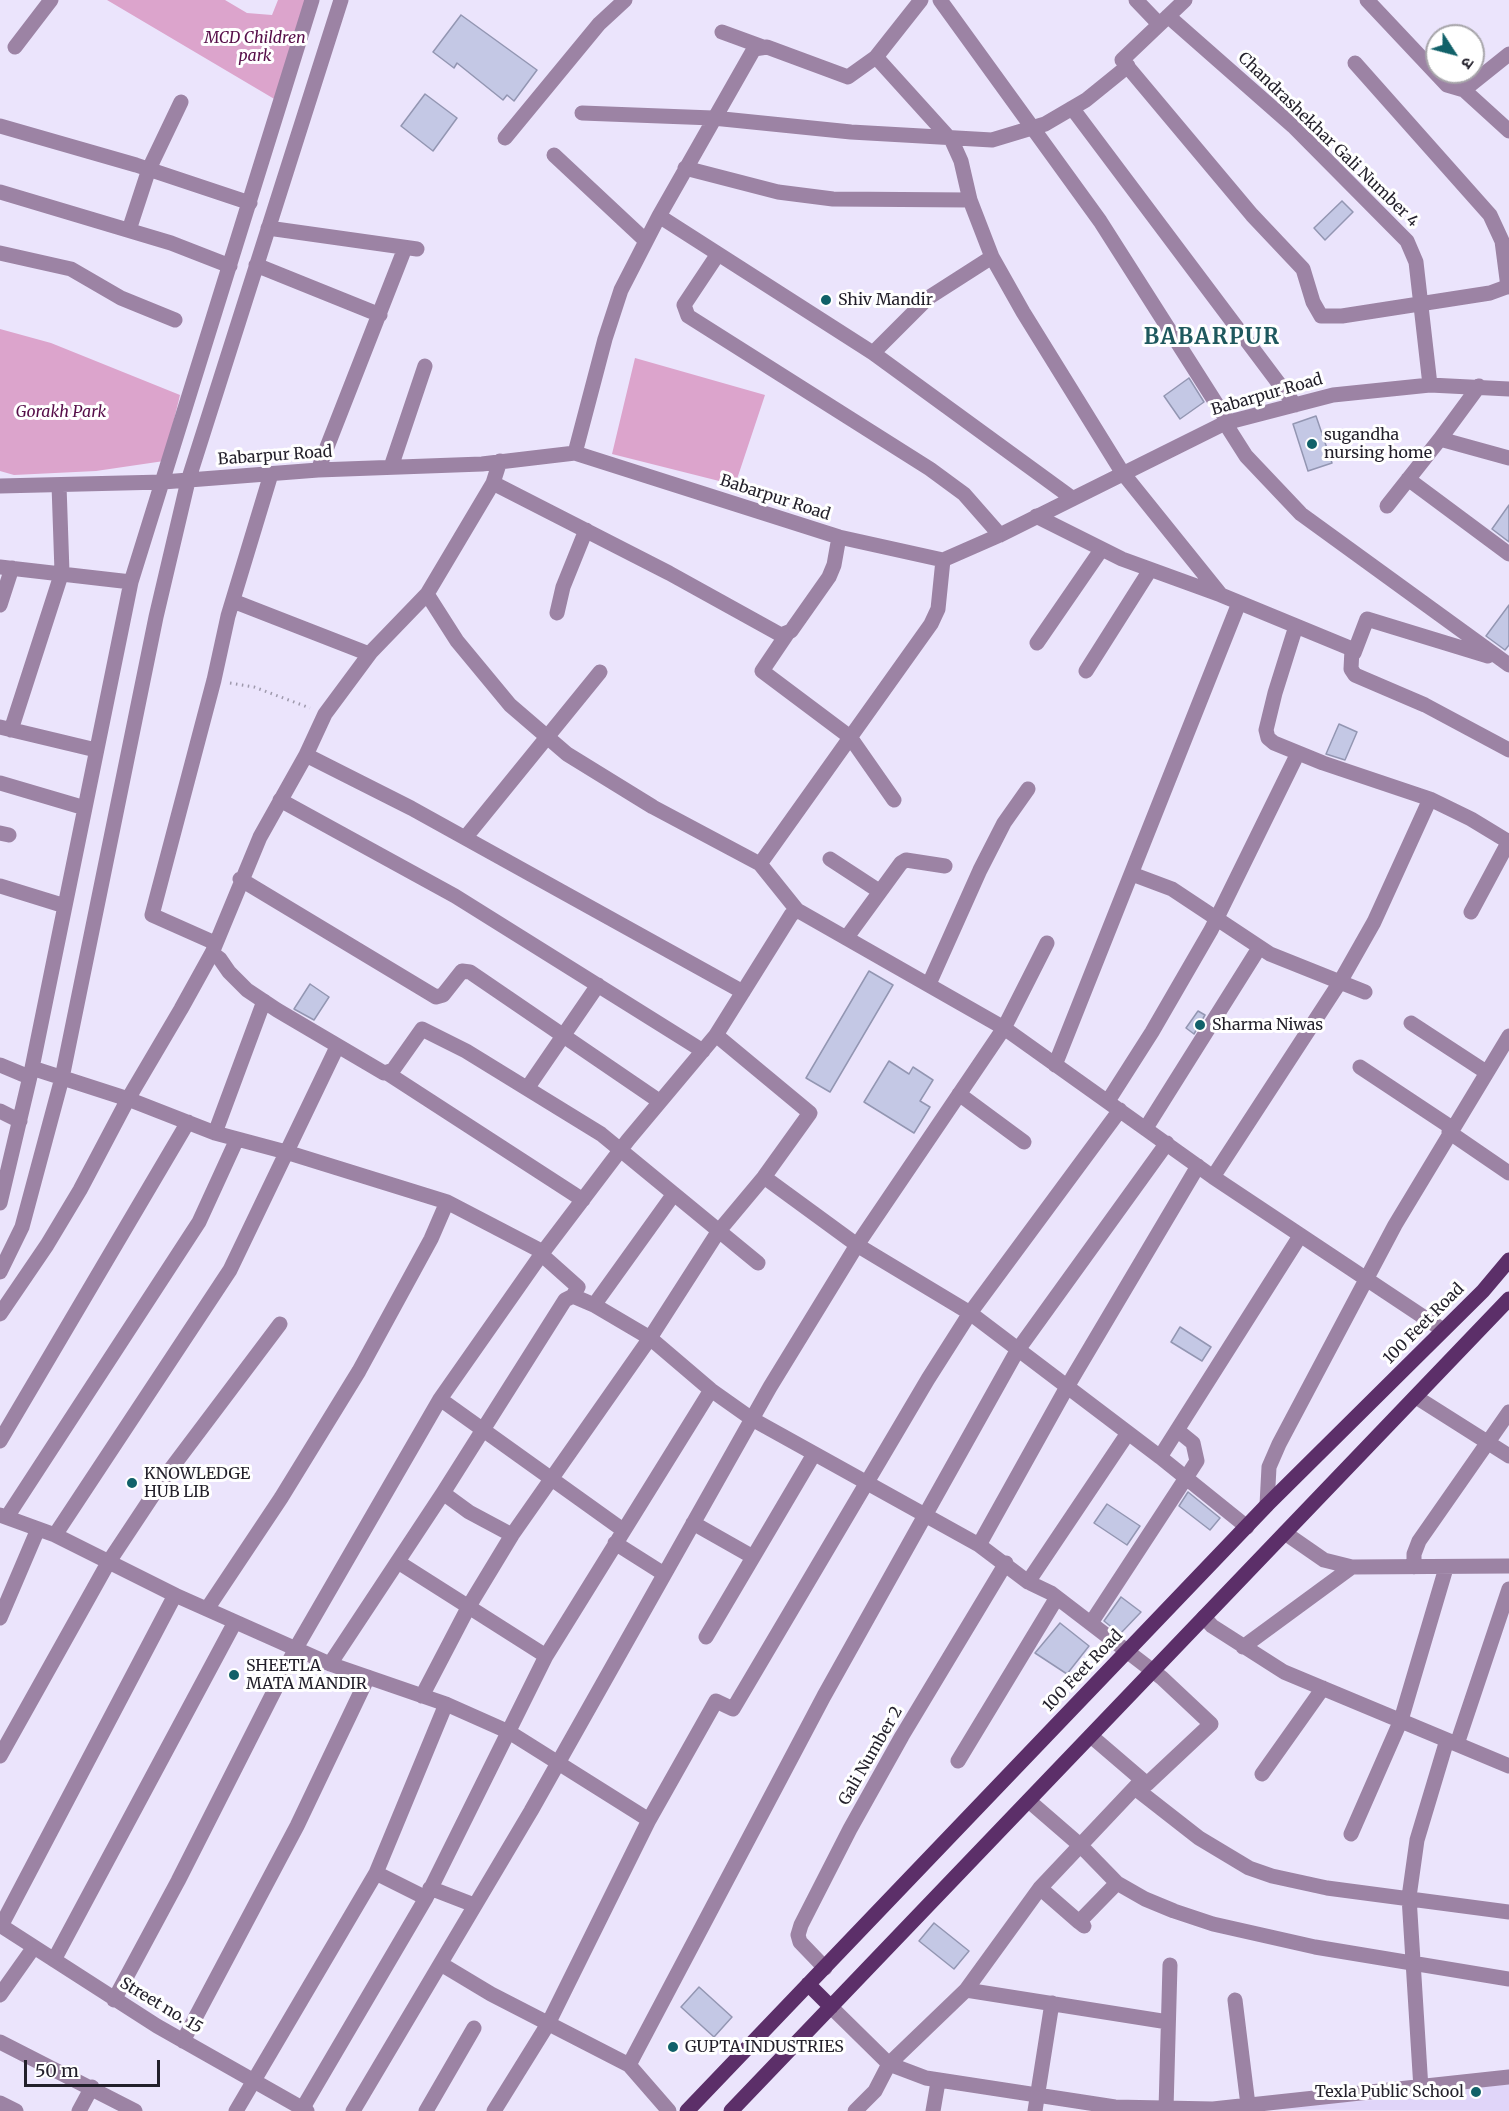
<!DOCTYPE html>
<html>
<head>
<meta charset="utf-8">
<style>
  body { margin:0 }
  #map { position:relative; width:1509px; height:2111px; overflow:hidden; background:#ebe4fc; font-family:Merriweather,"Noto Sans Devanagari",serif }
  canvas { display:block }
  .north { position:absolute; left:1425px; top:24px; width:60px; height:60px; box-sizing:border-box; background:#fff; border:2px solid #a7a5aa; border-radius:50%; rotate:126deg; font-size:16px; font-weight:700; line-height:24px; text-align:center; color:#221f2a }
  .north::after { content:''; display:block; margin:auto; width:21px; height:27px; background:#116169; clip-path:polygon(50% 0,100% 100%,50% 72%,0 100%) }
  .scale { position:absolute; left:24px; top:2060px; width:136px; height:27px; box-sizing:border-box; border:3px solid #221f2a; border-top:0; padding-left:8px; font-size:18px; line-height:21px; white-space:nowrap; color:#221f2a; -webkit-text-stroke:4px #fff; paint-order:stroke }
</style>
</head>
<body>
<div id="map">
<canvas width="1509" height="2111"></canvas>
<div class="north">उ</div>
<div class="scale">50 m</div>
</div>
<script>
const ctx = document.querySelector('canvas').getContext('2d');
ctx.lineJoin = 'round';
function fill(path, color) { ctx.fillStyle = color; ctx.fill(path, 'evenodd'); }
const poly = rows => new Path2D(rows.map(r => 'M' + r).join(''));
function strokePath(path, color, width, dash) { ctx.strokeStyle = color; ctx.lineWidth = width; ctx.lineCap = dash ? 'butt' : 'round'; ctx.setLineDash(dash || []); ctx.stroke(path); }
function drawText(font, color, halo, rows, align = 'center') {
  ctx.font = font + ' Merriweather,serif'; ctx.lineWidth = 6; ctx.setLineDash([]); ctx.textBaseline = 'middle'; ctx.strokeStyle = halo; ctx.fillStyle = color; for (const [text, x, y, turn = 0] of rows) {
    ctx.save(); ctx.translate(x, y); ctx.rotate((+turn || 0) * Math.PI / 180); ctx.textAlign = isNaN(turn) ? turn : align; if (halo) ctx.strokeText(text, 0, 0); ctx.fillText(text, 0, 0); ctx.restore();
  }
}
fill(poly([
  [1509,2084,1509,2111,1225,2109,1376,2100]
]), '#e0d5f9');
fill(poly([
  [107,0,225,0,247,13,272,15,278,0,306,0,276,100],
  [0,329,51,343,180,395,164,461,96,471,14,475,0,471],
  [635,358,765,395,735,485,612,454]
]), '#dca4cc');
const building = poly([
  [461,15,537,70,514,101,507,95,503,100,457,63,454,68,433,52,461,15],
  [425,94,457,118,433,151,401,126,425,94],
  [1342,201,1353,212,1325,240,1314,228,1342,201],
  [1189,378,1204,402,1180,419,1164,396,1189,378],
  [1316,416,1332,463,1308,471,1293,424,1316,416],
  [1509,505,1509,542,1492,529,1509,505],
  [1509,605,1509,645,1505,650,1486,636,1509,605],
  [1339,724,1357,732,1345,760,1326,754,1339,724],
  [869,971,893,985,830,1092,806,1078,869,971],
  [310,984,329,997,314,1020,294,1009,310,984],
  [1198,1011,1205,1015,1194,1034,1186,1028,1198,1011],
  [889,1061,909,1074,913,1067,933,1080,920,1101,930,1107,914,1133,864,1102,889,1061],
  [1180,1327,1211,1347,1202,1361,1171,1342,1180,1327],
  [1188,1492,1220,1518,1210,1530,1179,1506,1188,1492],
  [1107,1504,1140,1526,1127,1545,1094,1523,1107,1504],
  [1121,1597,1141,1612,1120,1634,1104,1621,1121,1597],
  [1060,1623,1089,1646,1067,1674,1035,1653,1060,1623],
  [934,1923,969,1951,954,1969,919,1941,934,1923],
  [699,1987,732,2017,714,2037,681,2007,699,1987]
]);
fill(building, '#c4c8e5');
strokePath(building, '#9396b2', 1.5);
strokePath(poly([
  [230,683,254,687,310,708]
]), '#9e99ac', 3, [1.5, 4.5]);
strokePath(poly([
  [940,0,1100,221,1228,422],
  [1136,0,1159,24],
  [1185,0,1122,60,1252,215,1303,269,1313,302,1321,316,1342,316,1490,293,1509,286],
  [1367,0,1447,85,1464,90,1509,131],
  [1168,16,1293,126,1407,241,1416,262,1430,385],
  [722,32,763,47],
  [15,47,51,0],
  [876,57,952,141,961,161,970,200,992,257,1023,312,1122,472,1221,595],
  [1355,63,1490,215,1502,241,1508,287],
  [1464,90,1509,54],
  [1072,108,1295,405],
  [582,113,713,118,851,132,992,140,1045,124,1086,100,1128,66],
  [0,126,136,165,250,203],
  [505,138,599,24,625,0],
  [554,155,646,241],
  [685,168,778,192,833,199,970,200],
  [0,192,171,243,230,266],
  [659,216,873,353,1072,498],
  [268,228,417,249],
  [129,230,149,169,181,102],
  [0,253,71,269,121,298,175,320],
  [718,254,684,305,688,316,930,469,964,494,1000,535],
  [256,265,380,315],
  [873,353,928,298,992,257],
  [1479,386,1440,439,1509,458],
  [1225,423,1246,456,1301,514,1509,665],
  [575,453,605,339,621,290,659,216,754,49,767,47,848,77,876,57,921,0],
  [391,467,425,366],
  [318,470,405,248],
  [1408,479,1509,554],
  [493,483,669,573,781,635,791,631,829,577,834,565,839,537],
  [0,486,163,482,318,470,482,464,575,453,839,537,943,560,1000,535,1225,423,1333,395,1430,385,1509,389],
  [1387,506,1440,439],
  [1036,516,1122,559,1221,595,1352,649,1351,669,1355,675,1425,705,1509,750],
  [0,567,131,582],
  [427,594,457,641,510,705,567,754,653,807,760,864,797,910,1004,1028,1213,1177,1443,1330],
  [233,601,369,654],
  [0,605,12,568],
  [557,613,563,587,586,530],
  [1296,626,1275,693,1266,730,1268,738,1274,743,1323,763,1430,799,1471,819,1509,842],
  [787,634,762,671,850,737,894,800],
  [1037,643,1101,550],
  [1354,653,1367,619,1488,656],
  [1086,671,1150,570],
  [0,727,96,750],
  [11,730,62,572,59,485],
  [306,755,411,808,743,992],
  [0,783,85,808],
  [280,800,455,896,703,1051],
  [0,833,9,835],
  [465,838,600,672],
  [830,859,879,891],
  [760,864,931,624,938,609,943,560],
  [1132,874,1172,889,1270,954,1365,992],
  [240,879,436,997,443,995,462,971,470,972,659,1101],
  [0,886,65,906],
  [1471,912,1509,841],
  [847,937,901,863,906,860,945,866],
  [215,943,152,915,214,680,228,616,271,474],
  [212,953,220,959,229,972,247,990,277,1010,384,1073,393,1070,422,1029,466,1051,601,1134,758,1263],
  [929,984,980,870,1004,823,1028,789],
  [1411,1023,1486,1072],
  [0,1065,29,1077],
  [1055,1065,1239,603],
  [1360,1067,1452,1128],
  [32,1068,128,1099,215,1133,286,1152,447,1202,543,1252],
  [387,1073,583,1200],
  [528,1087,598,985],
  [959,1094,1024,1142],
  [1108,1101,1152,1032,1211,930,1298,753],
  [0,1111,20,1121],
  [1146,1128,1259,948],
  [1449,1132,1509,1173],
  [215,1133,264,1001],
  [764,1177,857,1245,970,1313,1160,1457],
  [1213,1177,1340,982,1374,922,1430,799],
  [0,1203,32,1068,131,582,312,0],
  [0,1272,22,1227,62,1078,156,617,188,481,341,0],
  [573,1296,594,1305,650,1338,711,1390,752,1419,979,1545,1028,1582,1051,1593,1162,1678,1211,1724,1147,1784,1091,1736],
  [594,1305,673,1195],
  [0,1314,47,1245,80,1190,128,1099,181,1009,212,953,260,837,306,755,325,714,371,652,427,594,493,483,500,461],
  [1416,1397,1509,1456],
  [440,1399,623,1530],
  [0,1441,188,1122],
  [443,1493,469,1512,512,1535],
  [1267,1505,1269,1467,1279,1444,1395,1225,1509,1036],
  [0,1515,55,1535,175,1595,330,1664,446,1704,509,1732,649,1820],
  [7,1517,199,1222,237,1139],
  [693,1523,753,1557],
  [1247,1527,1160,1457,1300,1236],
  [1285,1533,1324,1560,1352,1567,1509,1566],
  [55,1535,230,1270,337,1047],
  [615,1543,664,1574],
  [979,1545,1067,1387,1198,1166],
  [398,1562,546,1656],
  [1414,1567,1414,1554,1419,1541,1509,1412],
  [1028,1582,1128,1433],
  [207,1609,281,1498,359,1371,431,1239,447,1202],
  [1204,1617,1212,1626,1284,1672,1509,1766],
  [0,1618,38,1529],
  [1091,1623,1197,1461,1193,1443,1177,1430],
  [706,1637,814,1454],
  [1243,1647,1352,1567],
  [330,1664,443,1493,565,1300,573,1296,578,1287,541,1254],
  [422,1696,469,1606,512,1535,650,1338,718,1232,764,1177,810,1113,716,1035],
  [1457,1744,1509,1589],
  [0,1756,108,1563,167,1474,280,1324],
  [958,1761,1056,1599],
  [1262,1774,1323,1688],
  [1135,1788,1199,1838,1249,1868,1272,1876,1327,1888,1509,1912],
  [1029,1801,1081,1846,1117,1883,1145,1899,1174,1911,1213,1924,1315,1947,1509,1979],
  [1351,1834,1401,1720,1446,1568],
  [376,1873,426,1898],
  [430,1888,474,1905],
  [1040,1888,1079,1922],
  [0,1925,157,2026,307,2111],
  [1,1926,175,1595],
  [1084,1926,1079,1922,1117,1883],
  [54,1960,235,1622],
  [441,1964,491,1994,629,2065,669,2111],
  [825,1968,800,1942,798,1935,801,1925,850,1829,902,1736,1006,1563],
  [966,1990,1168,2022],
  [0,1995,34,1947],
  [114,2000,178,1881,296,1648,440,1399,543,1252,628,1140,716,1035,791,915,797,910],
  [1235,2000,1248,2105],
  [831,2007,889,2064,926,2078,1115,2107,1213,2109,1509,2077],
  [183,2041,297,1826,368,1677],
  [0,2042,135,2111],
  [629,2065,824,1696,1017,1351,1167,1143],
  [1421,2089,1409,1897,1417,1840,1447,1740],
  [0,2103,16,2111],
  [1166,2109,1170,1965],
  [79,2111,92,2087],
  [236,2111,376,1873,446,1704],
  [301,2111,426,1898,546,1656,711,1390],
  [353,2111,531,1811,770,1387,857,1245,1004,1028,1047,943],
  [426,2111,474,2028],
  [494,2111,548,2024,649,1820,716,1701,733,1709,928,1379,970,1313,1120,1110],
  [855,2111,875,2091,889,2064,966,1990,1040,1888,1142,1780],
  [933,2111,938,2082],
  [1035,2111,1052,2003]
]), '#9c83a4', 15);
strokePath(poly([
  [808,1984,831,2007],
  [687,2111,1267,1505,1483,1291,1509,1260],
  [731,2111,1509,1299]
]), '#5c2f69', 15);
for (const [x, y, r, color] of [
  [826,300,6,"#116169"],
  [1312,444,6,"#116169"],
  [1200,1025,6,"#116169"],
  [132,1483,6,"#116169"],
  [234,1675,6,"#116169"],
  [673,2047,6,"#116169"],
  [1476,2092,6,"#116169"]
]) { const dot = new Path2D(); dot.arc(x, y, r, 0, 2 * Math.PI); ctx.fillStyle = color; ctx.fill(dot); strokePath(dot, '#fff', 2); }
drawText('italic 16px', '#560e49', '#fff', [
  ["MCD Children",255,38],
  ["park",255,56],
  ["Gorakh Park",61,412]
]);
drawText('16px', '#221f2a', '#fff', [
  ["Chandrashekhar Gali Number 4",1328,140,44],
  ["Babarpur Road",1267,395,-16],
  ["Babarpur Road",275,456,-4],
  ["Babarpur Road",775,498,18],
  ["100 Feet Road",1424,1324,-45],
  ["100 Feet Road",1083,1671,-46],
  ["Gali Number 2",871,1756,-60],
  ["Street no. 15",161,2006,31]
]);
drawText('16px', '#221f2a', '#fff', [
  ["Shiv Mandir",838,300],
  ["sugandha",1324,435],
  ["nursing home",1324,453],
  ["Sharma Niwas",1212,1025],
  ["KNOWLEDGE",144,1474],
  ["HUB LIB",144,1492],
  ["SHEETLA",246,1666],
  ["MATA MANDIR",246,1684],
  ["GUPTA INDUSTRIES",685,2047],
  ["Texla Public School",1464,2092,"right"]
], 'left');
ctx.letterSpacing = '1.5px';
drawText('bold 22px', '#1e585e', '#fff', [
  ["BABARPUR",1212,338]
]);
ctx.letterSpacing = '0px';
</script>
</body>
</html>
